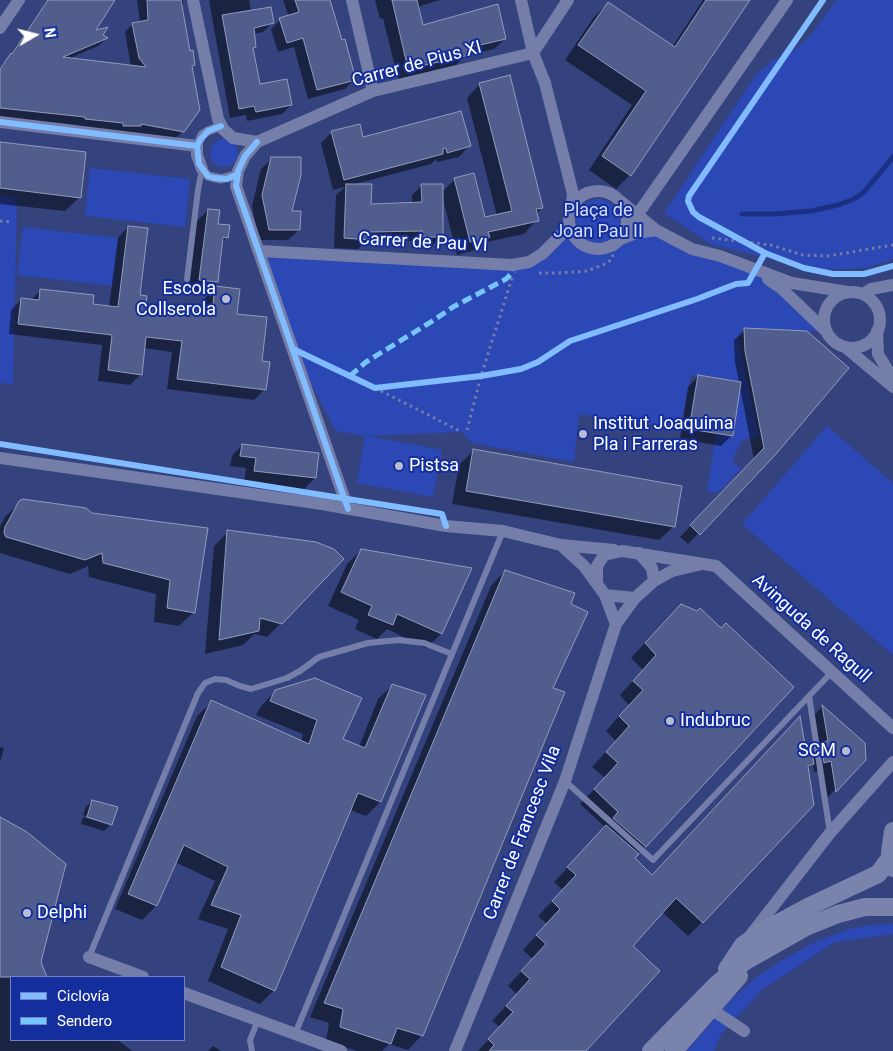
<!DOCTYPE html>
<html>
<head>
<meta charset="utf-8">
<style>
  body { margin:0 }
  #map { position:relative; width:893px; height:1051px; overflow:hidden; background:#34427e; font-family:Roboto,sans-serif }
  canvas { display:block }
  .legend { position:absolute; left:10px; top:976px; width:175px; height:65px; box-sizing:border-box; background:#142f9d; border:1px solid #7282c4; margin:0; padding:6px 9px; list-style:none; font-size:15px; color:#fff }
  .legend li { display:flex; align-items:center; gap:10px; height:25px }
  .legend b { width:25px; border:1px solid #7282c4 }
  .north { position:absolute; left:10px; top:10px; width:50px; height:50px; -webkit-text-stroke:4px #142f9d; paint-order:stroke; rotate:82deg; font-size:14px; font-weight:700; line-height:20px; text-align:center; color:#fff }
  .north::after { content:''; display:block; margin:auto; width:18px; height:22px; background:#fff; clip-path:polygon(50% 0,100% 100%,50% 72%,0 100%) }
</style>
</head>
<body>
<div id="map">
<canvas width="893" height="1051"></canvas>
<ul class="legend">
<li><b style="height:6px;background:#80bcff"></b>Ciclovía</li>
<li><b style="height:6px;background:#76c5fe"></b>Sendero</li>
</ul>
<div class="north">N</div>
</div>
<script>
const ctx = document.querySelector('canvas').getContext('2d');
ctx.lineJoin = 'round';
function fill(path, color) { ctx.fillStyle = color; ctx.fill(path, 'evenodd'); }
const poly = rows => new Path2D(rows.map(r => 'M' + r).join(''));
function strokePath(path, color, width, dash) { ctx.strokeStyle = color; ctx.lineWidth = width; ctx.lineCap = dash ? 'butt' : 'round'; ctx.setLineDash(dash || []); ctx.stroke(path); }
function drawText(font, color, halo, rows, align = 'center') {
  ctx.font = font + ' Roboto,sans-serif'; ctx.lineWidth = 4; ctx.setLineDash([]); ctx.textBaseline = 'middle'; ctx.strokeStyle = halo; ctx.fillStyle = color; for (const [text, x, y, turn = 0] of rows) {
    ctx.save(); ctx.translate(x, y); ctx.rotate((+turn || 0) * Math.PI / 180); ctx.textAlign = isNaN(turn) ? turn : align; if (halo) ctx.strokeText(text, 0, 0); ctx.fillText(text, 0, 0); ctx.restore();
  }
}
fill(poly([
  [836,0,893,0,893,259,866,268,818,270,710,244,664,213,755,76,773,60,793,51,811,35],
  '210 153a14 14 0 1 1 28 0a14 14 0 1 1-28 0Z',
  [90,168,190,179,185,227,85,216],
  [0,196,17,198,13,384,0,383],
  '576 221a22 22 0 1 1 44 0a22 22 0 1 1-44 0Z',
  [570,226,576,238,588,247,597,249,607,248,643,231,750,268,827,332,744,328,738,338,759,436,743,440,732,460,741,469,718,493,707,491,716,433,733,435,741,382,691,375,681,428,579,414,574,462,472,443,462,432,368,436,442,450,433,497,357,483,365,436,336,431,293,349,260,251,529,262],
  [23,227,118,238,113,286,17,275],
  [827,426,893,483,893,655,742,524],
  [893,924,893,934,835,942,763,989,722,1033,714,1051,687,1051,731,1000,758,976,783,960,813,943,849,929,870,925]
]), '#2c48b4');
fill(poly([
  [48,0,113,0,93,31,106,39,98,46,68,59,131,67,125,32,133,24,140,23,137,0,183,0,183,4,181,7,189,52,194,65,191,68,183,131,174,140,133,132,131,134,77,127,78,125,0,117,0,67,9,57],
  [209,0,249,0,251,12,272,23,263,32,253,34,255,47,252,50,259,85,291,105,282,114,247,121,246,115,230,118],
  [283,0,328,0,354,80,345,89,308,99,294,47,278,52,271,29,280,20,289,17],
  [375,0,440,0,423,5,418,8,422,26,505,39,494,49,465,56,456,65,398,79,383,18,380,19],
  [703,0,748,0,630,175,616,189,589,170,632,105,565,60,594,17,608,3,672,47],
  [480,84,542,208,536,214,537,220,524,234,482,243,475,250,457,255,443,199,442,236,432,246,412,246,412,241,366,241,358,249,334,248,336,195,345,187,333,190,321,143,332,132,362,139,469,146,459,157,437,162,436,159,431,164,355,184,370,205,412,204,412,195,422,185,442,192,455,179,484,219,497,216,467,98],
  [0,143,80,197,65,211,0,204],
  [272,158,290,212,299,230,288,240,259,240,252,206,261,169],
  [208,210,217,225,227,237,221,243,216,281,206,292,189,290,197,221],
  [128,227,139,296,144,306,203,313,205,298,216,287,235,315,260,362,265,389,254,400,167,389,172,352,144,348,141,374,130,385,98,381,102,345,9,334,11,310,22,299,31,300,41,290,92,305,109,307,118,238],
  [745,330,775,453,688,544,680,537,754,460,740,387,732,435,721,446,680,439,688,387,698,376,739,382,735,362,734,340],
  [242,445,318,454,315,478,304,489,244,482,246,468,230,466,232,456],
  [473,451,674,526,659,540,452,504,459,465],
  [20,502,91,514,207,529,194,612,179,626,154,622,156,594,89,577,88,566,70,574,0,553,0,526,5,517],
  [228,532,281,623,267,637,254,634,243,645,205,654,214,546],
  [361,550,470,569,441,634,426,648,387,629,377,639,355,629,359,620,328,606,347,564],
  [505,571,551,689,422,1035,408,1050,389,1044,382,1051,357,1051,326,1041,329,1023,310,1017,491,586],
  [667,619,645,846,633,859,651,876,803,747,812,754,817,748,812,717,822,707,864,743,865,759,825,800,821,771,814,772,813,764,807,770,702,922,688,936,662,912,631,946,584,1051,478,1051,500,1027,492,1021,517,994,508,986,533,959,523,950,547,924,538,916,563,890,554,882,605,827,580,804,605,778,592,767,616,741,606,731,629,705,620,695,643,670,631,658],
  [315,679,341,739,359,747,378,699,393,685,424,696,380,802,366,816,350,810,274,990,260,1004,208,981,228,929,198,919,215,881,175,862,156,906,142,920,115,909,197,716,212,702,301,742,303,734,256,715,262,705,276,691],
  [0,747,4,748,0,762],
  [92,801,111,824,104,831,81,824,83,817,109,825,109,823,83,815,85,808],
  [0,821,40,962,46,977,11,977,11,1040,118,1040,132,1051,0,1051],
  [213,1046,221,1051,208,1051]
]), '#0007');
strokePath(poly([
  [742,214,773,214,811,211,838,205,854,199,864,192,893,157]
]), '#1c3083', 5);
const building = poly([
  [48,0,115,0,96,30,108,27,103,35,108,38,63,57,146,67,139,58,132,23,148,20,147,0,181,0,190,51,193,50,195,65,192,66,200,110,184,132,141,124,141,126,123,126,123,123,85,119,85,117,0,108,0,69,11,53,12,54,48,0],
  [295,0,330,0,342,40,345,39,356,80,317,90,303,38,287,43,279,18,299,12,295,0],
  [392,0,417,0,423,25,498,4,506,39,467,48,469,55,408,69,392,0],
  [706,0,750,0,631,176,602,156,646,91,578,45,608,2,675,47,706,0],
  [271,7,274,23,254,28,256,47,253,48,260,84,287,79,292,105,256,112,254,106,239,109,222,15,271,7],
  [510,75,543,208,536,209,539,221,488,232,490,237,470,242,454,178,474,173,485,217,512,211,479,83,510,75],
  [461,111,471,146,447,153,446,148,443,149,443,154,344,180,331,131,360,124,363,137,461,111],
  [0,142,86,152,81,198,0,188,0,142],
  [271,157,301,157,301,175,292,211,301,211,300,230,269,230,262,195,271,157],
  [346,184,372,184,371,204,422,202,421,184,443,184,443,237,422,237,422,231,370,232,370,240,344,238,346,184],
  [208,209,220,210,218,224,230,225,228,238,223,237,218,282,199,280,208,209],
  [128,226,148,228,140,295,147,296,146,305,212,313,215,286,240,289,237,314,267,317,262,361,270,362,266,390,177,379,182,341,146,337,142,375,108,370,112,335,18,324,21,298,39,300,40,289,94,295,93,304,118,307,128,226],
  [744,328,807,331,849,368,776,454,700,535,690,525,764,448,745,351,744,328],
  [698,375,741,382,733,436,689,429,698,375],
  [242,444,319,453,316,478,254,471,256,458,240,456,242,444],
  [473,449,682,486,675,527,466,491,473,449],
  [23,499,86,508,92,513,208,528,195,613,167,608,170,580,103,563,102,553,85,560,6,537,4,533,5,527,19,501,23,499],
  [227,530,316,542,334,549,344,559,282,624,260,618,259,631,219,640,227,530],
  [361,549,472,568,442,634,397,614,393,625,368,615,372,606,341,592,361,549],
  [505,570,575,593,571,604,588,612,553,688,565,692,423,1036,397,1028,391,1044,340,1027,343,1009,324,1003,505,570],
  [681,604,697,611,700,608,721,628,726,623,794,687,646,847,613,818,618,812,594,789,618,763,606,752,629,726,619,716,643,690,633,681,656,655,645,643,681,604],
  [315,678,362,698,343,739,365,748,392,684,426,695,381,802,358,793,275,991,221,967,241,915,211,905,228,867,184,845,157,906,128,894,211,700,309,744,317,720,270,701,275,690,315,678],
  [822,705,865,743,866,760,836,792,831,761,824,763,821,742,828,741,822,705],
  [800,716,805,745,811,744,814,764,808,766,814,805,703,923,676,898,633,946,660,971,586,1051,489,1051,494,1045,488,1039,513,1012,506,1006,530,979,521,971,546,944,536,935,560,909,552,901,576,875,567,867,606,825,639,854,635,858,652,875,800,716],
  [92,800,118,807,112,825,87,817,92,800],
  [0,817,27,832,66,864,41,962,47,977,0,977,0,817]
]);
fill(building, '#515d8c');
strokePath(building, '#939bbc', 1);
strokePath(poly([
  [0,221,11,222],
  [712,238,771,245,803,255,828,256,893,245],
  [762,259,765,253,804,268,833,274,864,274,893,266],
  [539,273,559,273,587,271,605,264,611,260,615,249],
  [309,357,375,388,505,373,521,369,538,362,570,341,697,299,736,284,749,282],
  [375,388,462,432],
  [467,430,481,376,512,278]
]), '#747ea8', 3, [2.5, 4]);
strokePath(poly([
  [187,279,198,190,202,169],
  [565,781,653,860,809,696],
  [830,833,809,696,832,672],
  [89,957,198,693,205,683,215,679,226,680,240,686,251,689,287,678,300,671,319,657,368,643,399,640,424,643,452,654,503,531],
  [295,1034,452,654],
  [252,1051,250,1040,258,1020]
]), '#747ea8', 6);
strokePath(poly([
  [197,146,202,135,208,131,221,126],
  [202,169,208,176,221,179,238,174]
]), '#747ea8', 9);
strokePath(poly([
  [193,0,218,119,223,129,233,138,257,142],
  [352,0,373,91],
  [521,0,533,53,545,83,573,194,571,210],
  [0,28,19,0],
  [0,122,197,146,197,155,202,169],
  '569 220a29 29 0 1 1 58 0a29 29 0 1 1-58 0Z',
  [620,201,656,230,692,249,720,256,792,283,848,292],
  [624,234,787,0],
  [621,239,636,233,656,230],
  [260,251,512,265,529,262,542,254,570,226],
  [768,279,781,288,827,332],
  '824 320a28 28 0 1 1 56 0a28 28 0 1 1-56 0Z',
  [863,294,871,289,893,285],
  [877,331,878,354,893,379],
  [845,347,893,387],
  [0,458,322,504,446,526,503,531,561,545,584,566,605,595,616,624],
  [348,509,236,186,238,171,245,156,257,142,373,91,533,53,568,0],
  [561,545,614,550],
  [639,553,652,568,654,581],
  [597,584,597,566,604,555,622,551,716,566,893,728],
  [605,595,635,598],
  [750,936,830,833,893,762],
  [89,957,143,977],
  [184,993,341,1051],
  [711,1009,744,1031],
  [455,1051,565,781,616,624,635,598,654,581,672,571,702,564]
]), '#747ea8', 12);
strokePath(poly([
  [893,831,890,852,893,868],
  [727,969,743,945,760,933,808,907,878,874,890,858],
  [651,1051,717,984,744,962,806,927,838,914,865,907,893,907],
  [674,1051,739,976]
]), '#7a83ac', 18);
strokePath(poly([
  [350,376,366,362,434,320,453,307,506,279,514,271]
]), '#76c5fe', 5, [10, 5]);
strokePath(poly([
  [0,122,197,146],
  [221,126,208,131,200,140,197,146,199,164,208,176,214,178,227,179,238,174],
  [257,142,245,156,238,171,236,186,348,509],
  [765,253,699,217,693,212,688,201,689,196,823,0],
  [293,349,375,388,481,376,521,369,538,362,570,341,697,299,736,284,748,283,765,253,804,268,833,274,864,274,893,266],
  [0,444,442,514,446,526]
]), '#80bcff', 6);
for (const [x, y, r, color] of [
  [226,299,5,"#b8bdd2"],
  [583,434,5,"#b8bdd2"],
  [399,466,5,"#b8bdd2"],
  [670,721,5,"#b8bdd2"],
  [846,751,5,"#b8bdd2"],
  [27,913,5,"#b8bdd2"]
]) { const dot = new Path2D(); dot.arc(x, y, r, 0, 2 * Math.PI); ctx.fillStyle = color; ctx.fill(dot); strokePath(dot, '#142f9d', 2); }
drawText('18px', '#fff', '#142f9d', [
  ["Carrer de Pius XI",417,65,-15],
  ["Carrer de Pau VI",423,243,3],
  ["Avinguda de Ragull",811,629,42],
  ["Carrer de Francesc Vila",523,833,-69]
]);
drawText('18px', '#d3dcfd', '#142f9d', [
  ["Plaça de",598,211],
  ["Joan Pau II",598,232]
]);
drawText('18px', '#fff', '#142f9d', [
  ["Escola",216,289,"right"],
  ["Collserola",216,310,"right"],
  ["Institut Joaquima",593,424],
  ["Pla i Farreras",593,445],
  ["Pistsa",409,466],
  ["Indubruc",680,721],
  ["SCM",836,751,"right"],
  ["Delphi",37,913]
], 'left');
</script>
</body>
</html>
